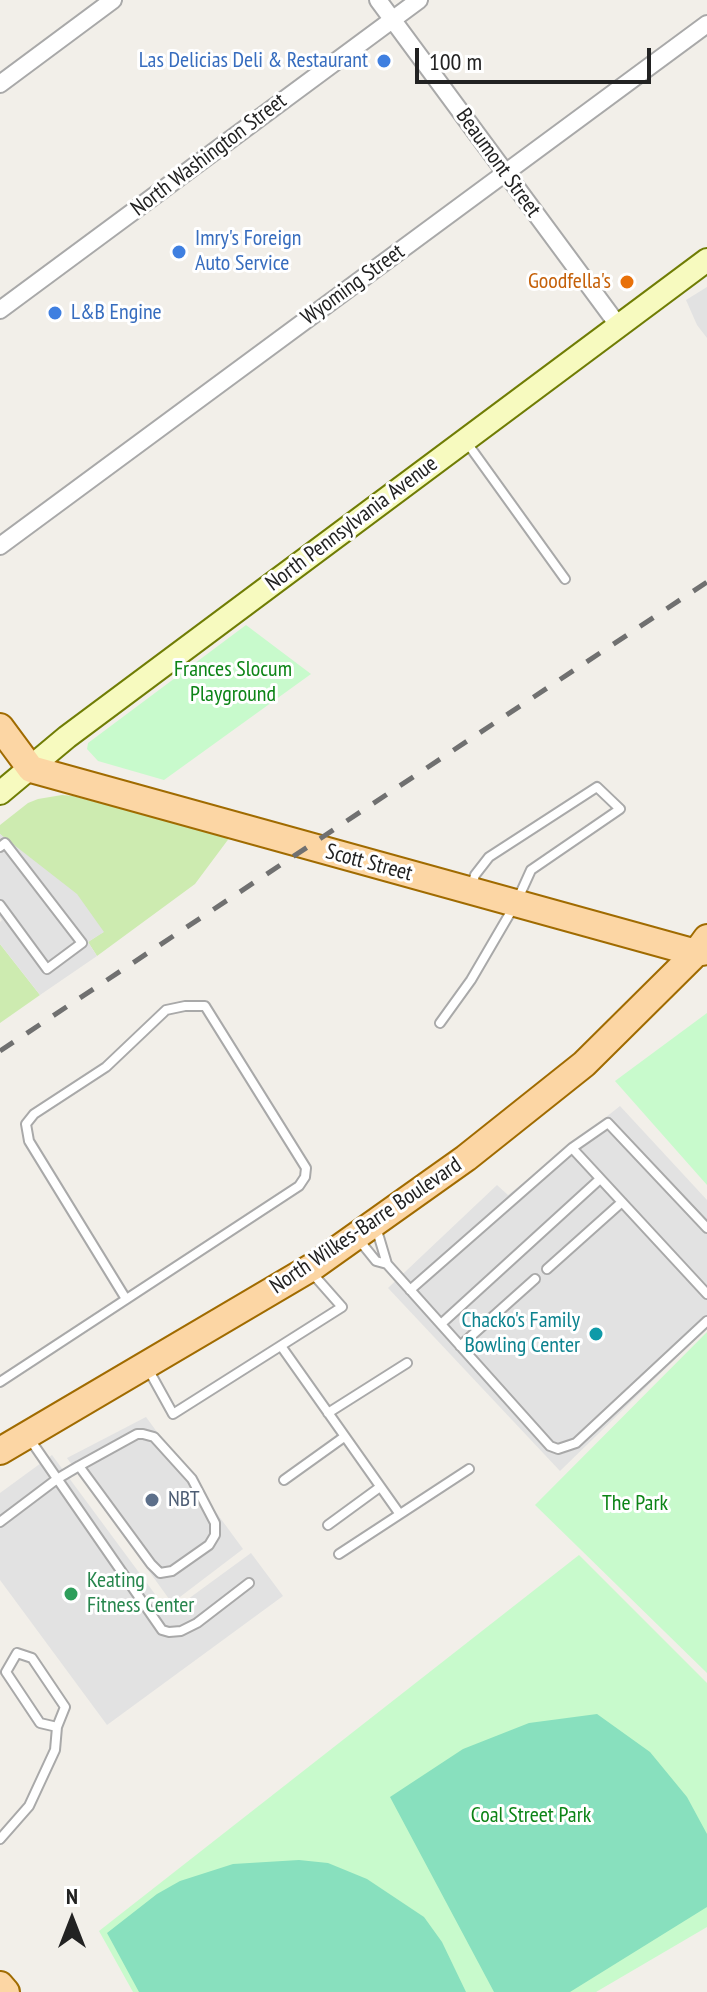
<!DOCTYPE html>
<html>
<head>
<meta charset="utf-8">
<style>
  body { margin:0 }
  #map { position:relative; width:707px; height:1992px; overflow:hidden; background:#f2efe9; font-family:"PT Sans Narrow",sans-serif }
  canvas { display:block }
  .north { position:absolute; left:32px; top:1880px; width:80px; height:80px; -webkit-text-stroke:6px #fff; paint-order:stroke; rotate:0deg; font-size:22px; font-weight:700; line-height:32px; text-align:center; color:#222 }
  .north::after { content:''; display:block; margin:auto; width:28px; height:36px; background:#222; clip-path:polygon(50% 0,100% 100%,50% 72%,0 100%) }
  .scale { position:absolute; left:415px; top:48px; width:236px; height:36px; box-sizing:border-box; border:4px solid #222; border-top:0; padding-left:10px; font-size:24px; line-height:28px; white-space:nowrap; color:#222; -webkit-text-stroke:6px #fff; paint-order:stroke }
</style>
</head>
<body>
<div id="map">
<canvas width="707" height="1992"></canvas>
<div class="north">N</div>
<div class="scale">100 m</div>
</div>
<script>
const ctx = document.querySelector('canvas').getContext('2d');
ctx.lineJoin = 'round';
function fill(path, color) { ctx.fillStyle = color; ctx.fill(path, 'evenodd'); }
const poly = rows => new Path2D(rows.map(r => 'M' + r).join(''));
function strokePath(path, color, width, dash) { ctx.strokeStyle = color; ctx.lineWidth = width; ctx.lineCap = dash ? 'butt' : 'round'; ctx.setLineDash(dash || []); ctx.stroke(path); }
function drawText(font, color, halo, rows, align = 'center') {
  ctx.font = font + ' "PT Sans Narrow",sans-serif'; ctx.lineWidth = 6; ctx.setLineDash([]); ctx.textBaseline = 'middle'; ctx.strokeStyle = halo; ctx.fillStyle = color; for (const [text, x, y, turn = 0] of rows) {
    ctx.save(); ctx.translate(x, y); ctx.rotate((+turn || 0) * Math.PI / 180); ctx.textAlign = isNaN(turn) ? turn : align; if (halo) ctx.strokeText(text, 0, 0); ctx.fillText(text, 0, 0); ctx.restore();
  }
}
fill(poly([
  [62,795,73,796,230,837,195,884,97,956,88,942,103,932,0,834,0,825,28,803,38,799],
  [0,944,40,995,0,1023]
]), '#cdebb0');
fill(poly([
  [246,625,311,674,164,780,98,761,87,749,88,743],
  [707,1013,707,1185,615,1081],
  [707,1332,707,1673,535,1505],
  [579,1555,707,1683,707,1927,596,1992,133,1992,99,1931]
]), '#c8facc');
fill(poly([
  [597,1714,650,1752,687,1797,707,1834,707,1907,570,1992,494,1992,390,1797,463,1749,529,1723],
  [299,1860,328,1863,367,1879,424,1917,442,1942,466,1992,139,1992,107,1933,157,1894,180,1881,233,1864]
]), '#88e0be');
fill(poly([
  [707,287,707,338,697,325,686,300],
  [0,834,77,894,104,932,88,942,97,956,40,995,0,944,0,922,2,920,0,917],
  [620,1106,707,1200,707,1328,560,1471,388,1288,497,1185,508,1195],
  [146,1417,243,1549,172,1603,67,1458],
  [52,1455,169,1613,251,1553,283,1596,107,1725,0,1580,0,1493]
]), '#e2e2e2');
const lane = poly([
  [465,440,565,579],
  [0,847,5,843,82,943,47,969,0,905],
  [440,1023,471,980,516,903,531,870,620,809,597,787,489,857,475,875,472,886],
  [572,1148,608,1123,707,1228],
  [376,1227,387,1264],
  [359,1240,376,1261,387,1264,550,1446,558,1449,576,1443,707,1321],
  [547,1269,622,1202],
  [410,1290,572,1148,707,1294],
  [441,1324,600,1179],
  [281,1346,399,1513],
  [460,1346,535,1279],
  [147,1367,173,1414,342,1307,312,1273],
  [0,1382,299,1186,305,1177,306,1168,205,1006,185,1006,166,1010,106,1067,34,1114,26,1124,29,1141,126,1299],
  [328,1413,407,1363],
  [29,1438,162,1630,169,1632,181,1631,197,1623,249,1583],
  [284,1480,344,1437],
  [0,1522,57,1479,79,1466,137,1434,143,1434,154,1437,192,1479,215,1523,215,1535,209,1545,172,1571,160,1573,151,1564,79,1466],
  [328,1525,380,1487],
  [339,1554,469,1469],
  [17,1653,32,1658,65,1707,57,1727,40,1723,6,1672,17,1653],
  [0,1839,29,1806,55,1750,57,1727]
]);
const street = poly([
  [378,0,618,325],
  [0,84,113,0],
  [0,310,419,0],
  [0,546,707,24]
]);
const secondary = poly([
  [0,793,67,737,707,260]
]);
const primary = poly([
  [0,727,31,769,696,953,707,951],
  [0,1451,314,1266,466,1158,584,1064,696,953,707,938],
  [0,1985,6,1992]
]);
strokePath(lane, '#a9a9a9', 12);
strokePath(street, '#a9a9a9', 20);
strokePath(secondary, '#707d05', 26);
strokePath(primary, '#a06b00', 30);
strokePath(lane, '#fff', 8);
strokePath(street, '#fff', 16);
strokePath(secondary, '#f7fabf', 22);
strokePath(primary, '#fcd6a4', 26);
strokePath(poly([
  [0,1051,707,582]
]), '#707070', 5, [16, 16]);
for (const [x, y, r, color] of [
  [384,61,8,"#3f7fe0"],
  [179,252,8,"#3f7fe0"],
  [627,282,8,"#e8710a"],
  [55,313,8,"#3f7fe0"],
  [596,1334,8,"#0f9aa8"],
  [152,1500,8,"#5c6f8a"],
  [71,1594,8,"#2e9e5b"]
]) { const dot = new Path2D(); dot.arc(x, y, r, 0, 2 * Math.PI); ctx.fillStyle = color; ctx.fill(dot); strokePath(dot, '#fff', 3); }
drawText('22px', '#366cbe', '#fff', [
  ["Las Delicias Deli & Restaurant",368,61,"right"],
  ["Imry's Foreign",195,239],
  ["Auto Service",195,264],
  ["L&B Engine",71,313]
], 'left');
drawText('22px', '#222', '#fff', [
  ["North Washington Street",209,155,-37],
  ["Beaumont Street",498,163,54],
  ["Wyoming Street",353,285,-36],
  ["North Pennsylvania Avenue",352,524,-37],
  ["Scott Street",369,863,15],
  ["North Wilkes-Barre Boulevard",366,1226,-34]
]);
drawText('22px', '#c56008', '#fff', [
  ["Goodfella's",611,282]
], 'right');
drawText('22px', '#0c8416', '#fff', [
  ["Frances Slocum",233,670],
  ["Playground",233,695],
  ["The Park",635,1504],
  ["Coal Street Park",531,1816]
]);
drawText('22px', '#0d838f', '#fff', [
  ["Chacko's Family",580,1321],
  ["Bowling Center",580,1346]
], 'right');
drawText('22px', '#4e5e75', '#fff', [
  ["NBT",168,1500]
], 'left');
drawText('22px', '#27864d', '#fff', [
  ["Keating",87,1581],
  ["Fitness Center",87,1606]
], 'left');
</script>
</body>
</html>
